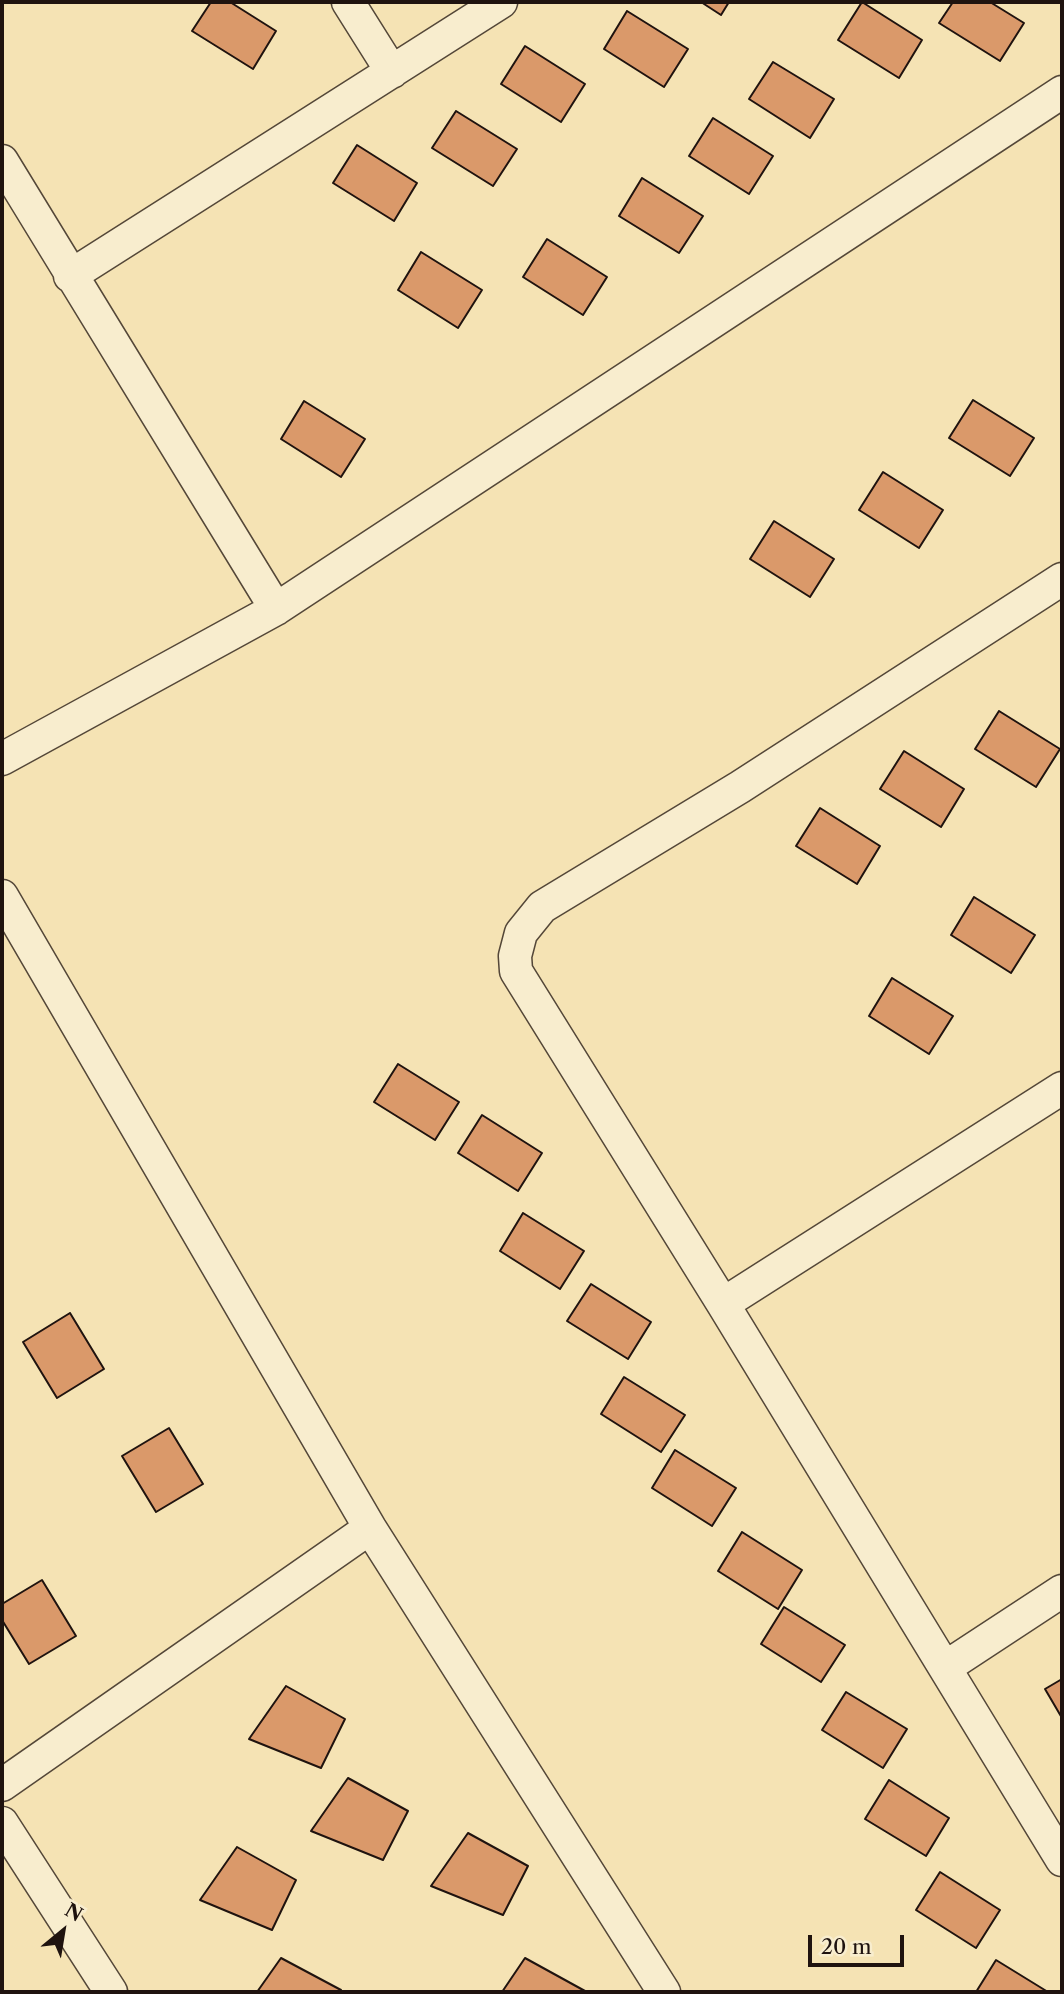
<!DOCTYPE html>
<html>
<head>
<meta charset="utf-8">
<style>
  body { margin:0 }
  #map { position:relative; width:1064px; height:1994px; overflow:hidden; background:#f5e3b4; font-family:"Libre Caslon Text",serif }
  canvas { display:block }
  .frame { position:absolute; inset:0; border:4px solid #1f130f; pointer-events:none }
  .north { position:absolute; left:28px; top:1896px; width:70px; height:70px; -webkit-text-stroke:5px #f8edce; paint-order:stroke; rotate:30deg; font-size:19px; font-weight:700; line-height:28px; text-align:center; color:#1f130f }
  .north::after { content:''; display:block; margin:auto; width:24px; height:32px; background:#1f130f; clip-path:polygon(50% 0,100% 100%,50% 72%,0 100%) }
  .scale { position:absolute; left:808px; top:1935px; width:96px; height:32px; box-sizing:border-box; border:4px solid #1f130f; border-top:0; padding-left:9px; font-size:21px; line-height:24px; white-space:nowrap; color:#1f130f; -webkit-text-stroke:5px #f8edce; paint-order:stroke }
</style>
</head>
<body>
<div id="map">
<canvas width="1064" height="1994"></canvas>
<div class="frame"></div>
<div class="north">N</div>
<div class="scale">20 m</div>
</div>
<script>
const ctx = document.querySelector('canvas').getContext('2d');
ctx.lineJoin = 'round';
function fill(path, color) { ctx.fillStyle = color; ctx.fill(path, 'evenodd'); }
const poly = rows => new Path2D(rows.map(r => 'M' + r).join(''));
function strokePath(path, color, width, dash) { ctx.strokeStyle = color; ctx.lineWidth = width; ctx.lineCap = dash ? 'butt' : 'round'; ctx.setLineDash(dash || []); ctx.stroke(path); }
const building = poly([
  [211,2,230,2,276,31,253,69,192,31,211,2],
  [701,2,729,2,721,15,701,2],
  [862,2,922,40,899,78,838,40,862,2],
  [953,2,990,2,1024,23,1000,61,939,23,953,2],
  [627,11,688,49,664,87,604,49,627,11],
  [525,46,585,84,561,122,501,84,525,46],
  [773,62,834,99,810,138,749,99,773,62],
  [456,111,517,149,493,186,432,148,456,111],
  [713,118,773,156,749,194,689,156,713,118],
  [357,145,417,183,394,221,333,183,357,145],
  [642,178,703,216,679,253,619,216,642,178],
  [547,239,607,277,583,315,523,277,547,239],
  [421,252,482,290,458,328,398,290,421,252],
  [973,400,1034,438,1010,476,949,438,973,400],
  [304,401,365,439,341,477,281,439,304,401],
  [883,472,943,510,919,548,859,510,883,472],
  [774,521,834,559,810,597,750,559,774,521],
  [999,711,1060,749,1036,787,975,749,999,711],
  [904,751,964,789,941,827,880,789,904,751],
  [820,808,880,846,857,884,796,846,820,808],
  [974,897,1035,935,1011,973,951,935,974,897],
  [892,978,953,1016,929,1054,869,1016,892,978],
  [398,1064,459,1102,435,1140,374,1102,398,1064],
  [482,1115,542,1153,518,1191,458,1153,482,1115],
  [523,1213,584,1251,560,1289,500,1251,523,1213],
  [591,1284,651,1322,628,1359,567,1321,591,1284],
  [70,1313,104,1369,57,1398,23,1342,70,1313],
  [624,1377,685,1415,661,1452,601,1414,624,1377],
  [169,1428,203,1484,156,1512,122,1456,169,1428],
  [675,1450,736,1488,712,1526,652,1488,675,1450],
  [742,1532,802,1570,778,1609,718,1571,742,1532],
  [42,1580,76,1636,29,1664,2,1620,2,1604,42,1580],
  [784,1607,845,1645,821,1682,761,1644,784,1607],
  [1062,1679,1062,1718,1045,1689,1062,1679],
  [286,1686,345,1719,321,1768,249,1739,286,1686],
  [846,1692,907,1729,883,1768,822,1730,846,1692],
  [348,1778,408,1811,383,1860,311,1831,348,1778],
  [889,1780,949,1818,926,1856,865,1819,889,1780],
  [468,1833,528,1866,503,1915,431,1886,468,1833],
  [237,1847,296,1880,272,1930,200,1900,237,1847],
  [940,1872,1000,1910,976,1948,916,1910,940,1872],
  [281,1958,341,1990,339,1992,257,1992,281,1958],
  [525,1958,585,1991,584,1992,502,1992,525,1958],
  [996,1960,1048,1992,976,1992,996,1960]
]);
fill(building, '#da996a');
strokePath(building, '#1f130f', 2);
const street = poly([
  [348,2,392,72],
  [2,161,276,609],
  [70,276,501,2],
  [1062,579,740,787,542,907,521,933,515,956,516,971,723,1304,1062,1860],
  [2,759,276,609,1062,92],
  [2,896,370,1528,664,1992],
  [723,1304,1062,1088],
  [946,1667,1062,1591],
  [2,1785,370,1528],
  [2,1823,111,1992]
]);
strokePath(street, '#544738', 35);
strokePath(street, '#f8edce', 32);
</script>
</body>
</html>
